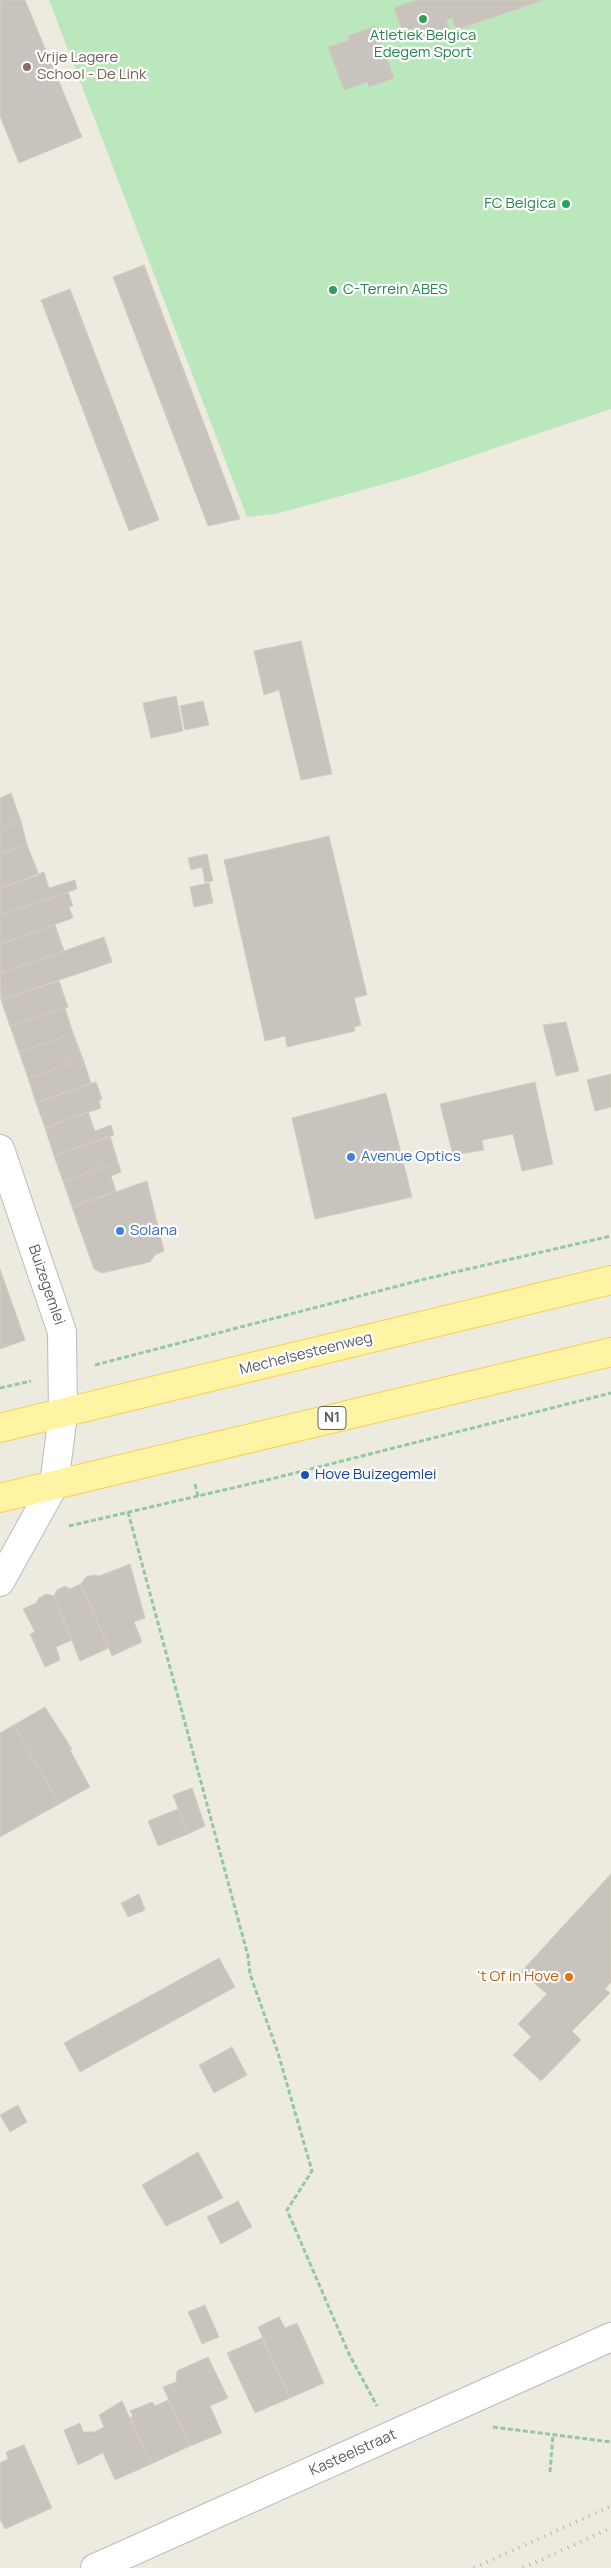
<!DOCTYPE html>
<html>
<head>
<meta charset="utf-8">
<style>
  body { margin:0 }
  canvas { display:block; background:#edebe0 }
</style>
</head>
<body>
<canvas width="611" height="2568"></canvas>
<script>
const ctx = document.querySelector('canvas').getContext('2d');
ctx.lineJoin = 'round';
function fill(path, color) { ctx.fillStyle = color; ctx.fill(path, 'evenodd'); }
const poly = rows => new Path2D(rows.map(r => 'M' + r).join(''));
function strokePath(path, color, width, dash) { ctx.strokeStyle = color; ctx.lineWidth = width; ctx.lineCap = dash ? 'butt' : 'round'; ctx.setLineDash(dash || []); ctx.stroke(path); }
function drawText(font, color, halo, rows, align = 'center') {
  ctx.font = font + ' Manrope,sans-serif'; ctx.lineWidth = 4.5; ctx.setLineDash([]); ctx.textBaseline = 'middle'; ctx.strokeStyle = halo; ctx.fillStyle = color; for (const [text, x, y, turn = 0] of rows) {
    ctx.save(); ctx.translate(x, y); ctx.rotate((+turn || 0) * Math.PI / 180); ctx.textAlign = isNaN(turn) ? turn : align; if (halo) ctx.strokeText(text, 0, 0); ctx.fillText(text, 0, 0); ctx.restore();
  }
}
fill(poly([
  [49,0,611,0,611,409,409,477,276,514,247,517]
]), '#bbe7bc');
const building = poly([
  [0,0,25,0,82,137,19,163,0,116,0,0],
  [416,0,544,0,456,30,452,18,446,20,449,28,418,39,417,35,405,39,394,8,416,0],
  [375,26,394,78,369,87,367,82,344,90,328,47,349,40,348,36,375,26],
  [144,265,240,519,208,526,113,277,144,265],
  [70,289,159,520,129,531,41,300,70,289],
  [301,641,332,774,301,780,279,690,264,695,254,651,301,641],
  [176,696,183,731,151,738,143,703,176,696],
  [203,701,209,725,185,730,180,706,203,701],
  [11,793,21,821,0,828,0,798,11,793],
  [21,821,27,845,0,854,0,828,21,821],
  [329,836,367,995,354,998,361,1025,354,1027,355,1031,287,1047,285,1036,265,1041,224,860,329,836],
  [27,845,39,875,0,888,0,854,27,845],
  [207,854,213,881,205,882,202,867,191,870,188,858,207,854],
  [44,872,49,888,75,880,77,889,0,916,0,888,44,872],
  [209,883,213,903,194,907,190,887,209,883],
  [68,892,73,906,69,907,73,918,0,944,0,916,68,892],
  [55,925,64,951,0,973,0,944,55,925],
  [104,937,112,962,1,1000,0,973,104,937],
  [59,981,68,1007,10,1026,1,1000,59,981],
  [65,1008,73,1033,19,1052,10,1026,65,1008],
  [566,1022,579,1071,556,1076,543,1025,566,1022],
  [73,1033,83,1059,28,1078,19,1052,73,1033],
  [83,1059,91,1083,36,1103,28,1078,83,1059],
  [611,1074,611,1107,595,1111,587,1080,611,1074],
  [96,1082,102,1099,99,1101,101,1108,45,1128,36,1103,96,1082],
  [535,1082,553,1164,522,1171,513,1134,482,1140,484,1150,453,1155,440,1104,535,1082],
  [386,1093,412,1197,315,1219,292,1118,386,1093],
  [88,1112,95,1131,111,1125,114,1135,54,1156,45,1128,88,1112],
  [110,1136,118,1162,63,1181,54,1156,110,1136],
  [118,1162,121,1172,111,1176,116,1191,72,1207,63,1181,118,1162],
  [147,1181,164,1251,155,1255,150,1262,102,1273,94,1269,72,1207,147,1181],
  [0,1269,25,1340,0,1349,0,1269],
  [130,1564,145,1618,134,1622,142,1642,112,1656,81,1584,86,1577,94,1575,99,1576,130,1564],
  [81,1584,109,1648,80,1661,54,1596,57,1590,65,1586,70,1589,81,1584],
  [46,1594,54,1596,72,1640,56,1647,60,1660,45,1667,30,1634,35,1632,23,1609,36,1603,39,1598,46,1594],
  [45,1707,72,1749,70,1750,90,1787,59,1804,14,1725,45,1707],
  [14,1725,59,1804,0,1837,0,1733,14,1725],
  [192,1788,205,1826,188,1834,173,1795,192,1788],
  [178,1809,188,1834,158,1846,148,1821,178,1809],
  [611,1874,611,1982,605,1989,610,1993,572,2031,581,2040,541,2081,513,2055,531,2037,518,2024,547,1994,521,1972,611,1874],
  [139,1894,145,1910,128,1917,121,1903,139,1894],
  [219,1958,235,1987,80,2072,64,2043,219,1958],
  [232,2047,247,2075,214,2093,199,2065,232,2047],
  [18,2105,27,2122,10,2132,0,2115,18,2105],
  [198,2152,223,2198,166,2226,142,2185,198,2152],
  [238,2201,252,2227,221,2244,207,2217,238,2201],
  [205,2305,219,2337,202,2344,188,2312,205,2305],
  [279,2317,285,2328,297,2323,324,2383,290,2398,258,2327,279,2317],
  [262,2338,290,2398,255,2413,227,2353,262,2338],
  [208,2357,228,2398,210,2406,222,2433,190,2446,163,2387,176,2382,177,2371,208,2357],
  [168,2400,190,2446,151,2464,130,2418,133,2416,130,2411,152,2402,155,2406,168,2400],
  [122,2401,151,2464,115,2480,103,2453,78,2465,64,2430,80,2423,83,2432,94,2432,104,2427,99,2415,122,2401],
  [24,2445,52,2508,5,2529,0,2519,0,2463,8,2459,6,2452,24,2445]
]);
fill(building, '#c8c4bd');
strokePath(building, '#d2cdbe', 1);
const street = poly([
  [0,1149,62,1332,63,1414,54,1485,0,1582],
  [95,2568,611,2337]
]);
const primary = poly([
  [0,1428,611,1280],
  [0,1498,611,1352]
]);
strokePath(street, '#b8bbc0', 30);
strokePath(primary, '#f9d04d', 30);
strokePath(poly([
  [95,1365,425,1279,611,1236],
  [0,1388,31,1381],
  [195,1484,198,1496],
  [128,1512,248,1956,250,1974,278,2053,312,2171,287,2210,349,2354,377,2406],
  [69,1526,271,1479,611,1393],
  [493,2427,611,2442],
  [550,2472,553,2435]
]), '#93c8a4', 3, [5, 2.5]);
strokePath(street, '#fff', 28);
strokePath(primary, '#fff4a3', 28);
strokePath(poly([
  [474,2568,611,2506],
  [523,2568,611,2528]
]), '#b4b5b5', 4, [1, 6]);
for (const [x, y, r, color] of [
  [423,19,5,"#2e9e5b"],
  [27,67,5,"#8d6e63"],
  [566,204,5,"#2e9e5b"],
  [333,290,5,"#2e9e5b"],
  [351,1157,5,"#3f7fe0"],
  [120,1231,5,"#3f7fe0"],
  [305,1475,5,"#1a4fb4"],
  [569,1977,5,"#e8710a"]
]) { const dot = new Path2D(); dot.arc(x, y, r, 0, 2 * Math.PI); ctx.fillStyle = color; ctx.fill(dot); strokePath(dot, '#fff', 2); }
for (const [x, y, w] of [
  [332,1418,28]
]) { const box = new Path2D(); box.roundRect(x - w / 2, y - 11.5, w, 23, 4); ctx.fillStyle = '#fff'; ctx.fill(box); strokePath(box, '#595d62', 1); }
drawText('bold 14px', '#595d62', null, [
  ["N1",332,1418]
]);
drawText('15px', '#27864d', '#fff', [
  ["Atletiek Belgica",423,36],
  ["Edegem Sport",423,53],
  ["FC Belgica",556,204,"right"],
  ["C-Terrein ABES",343,290,"left"]
]);
drawText('15px', '#785e54', '#fff', [
  ["Vrije Lagere",37,58],
  ["School - De Link",37,75]
], 'left');
drawText('15px', '#366cbe', '#fff', [
  ["Avenue Optics",361,1157],
  ["Solana",130,1231]
], 'left');
drawText('15px', '#595d62', '#fff', [
  ["Buizegemlei",46,1285,71],
  ["Mechelsesteenweg",306,1354,-14],
  ["Kasteelstraat",353,2453,-24]
]);
drawText('15px', '#164399', '#fff', [
  ["Hove Buizegemlei",315,1475]
], 'left');
drawText('15px', '#c56008', '#fff', [
  ["'t Of in Hove",559,1977]
], 'right');
</script>
</body>
</html>
